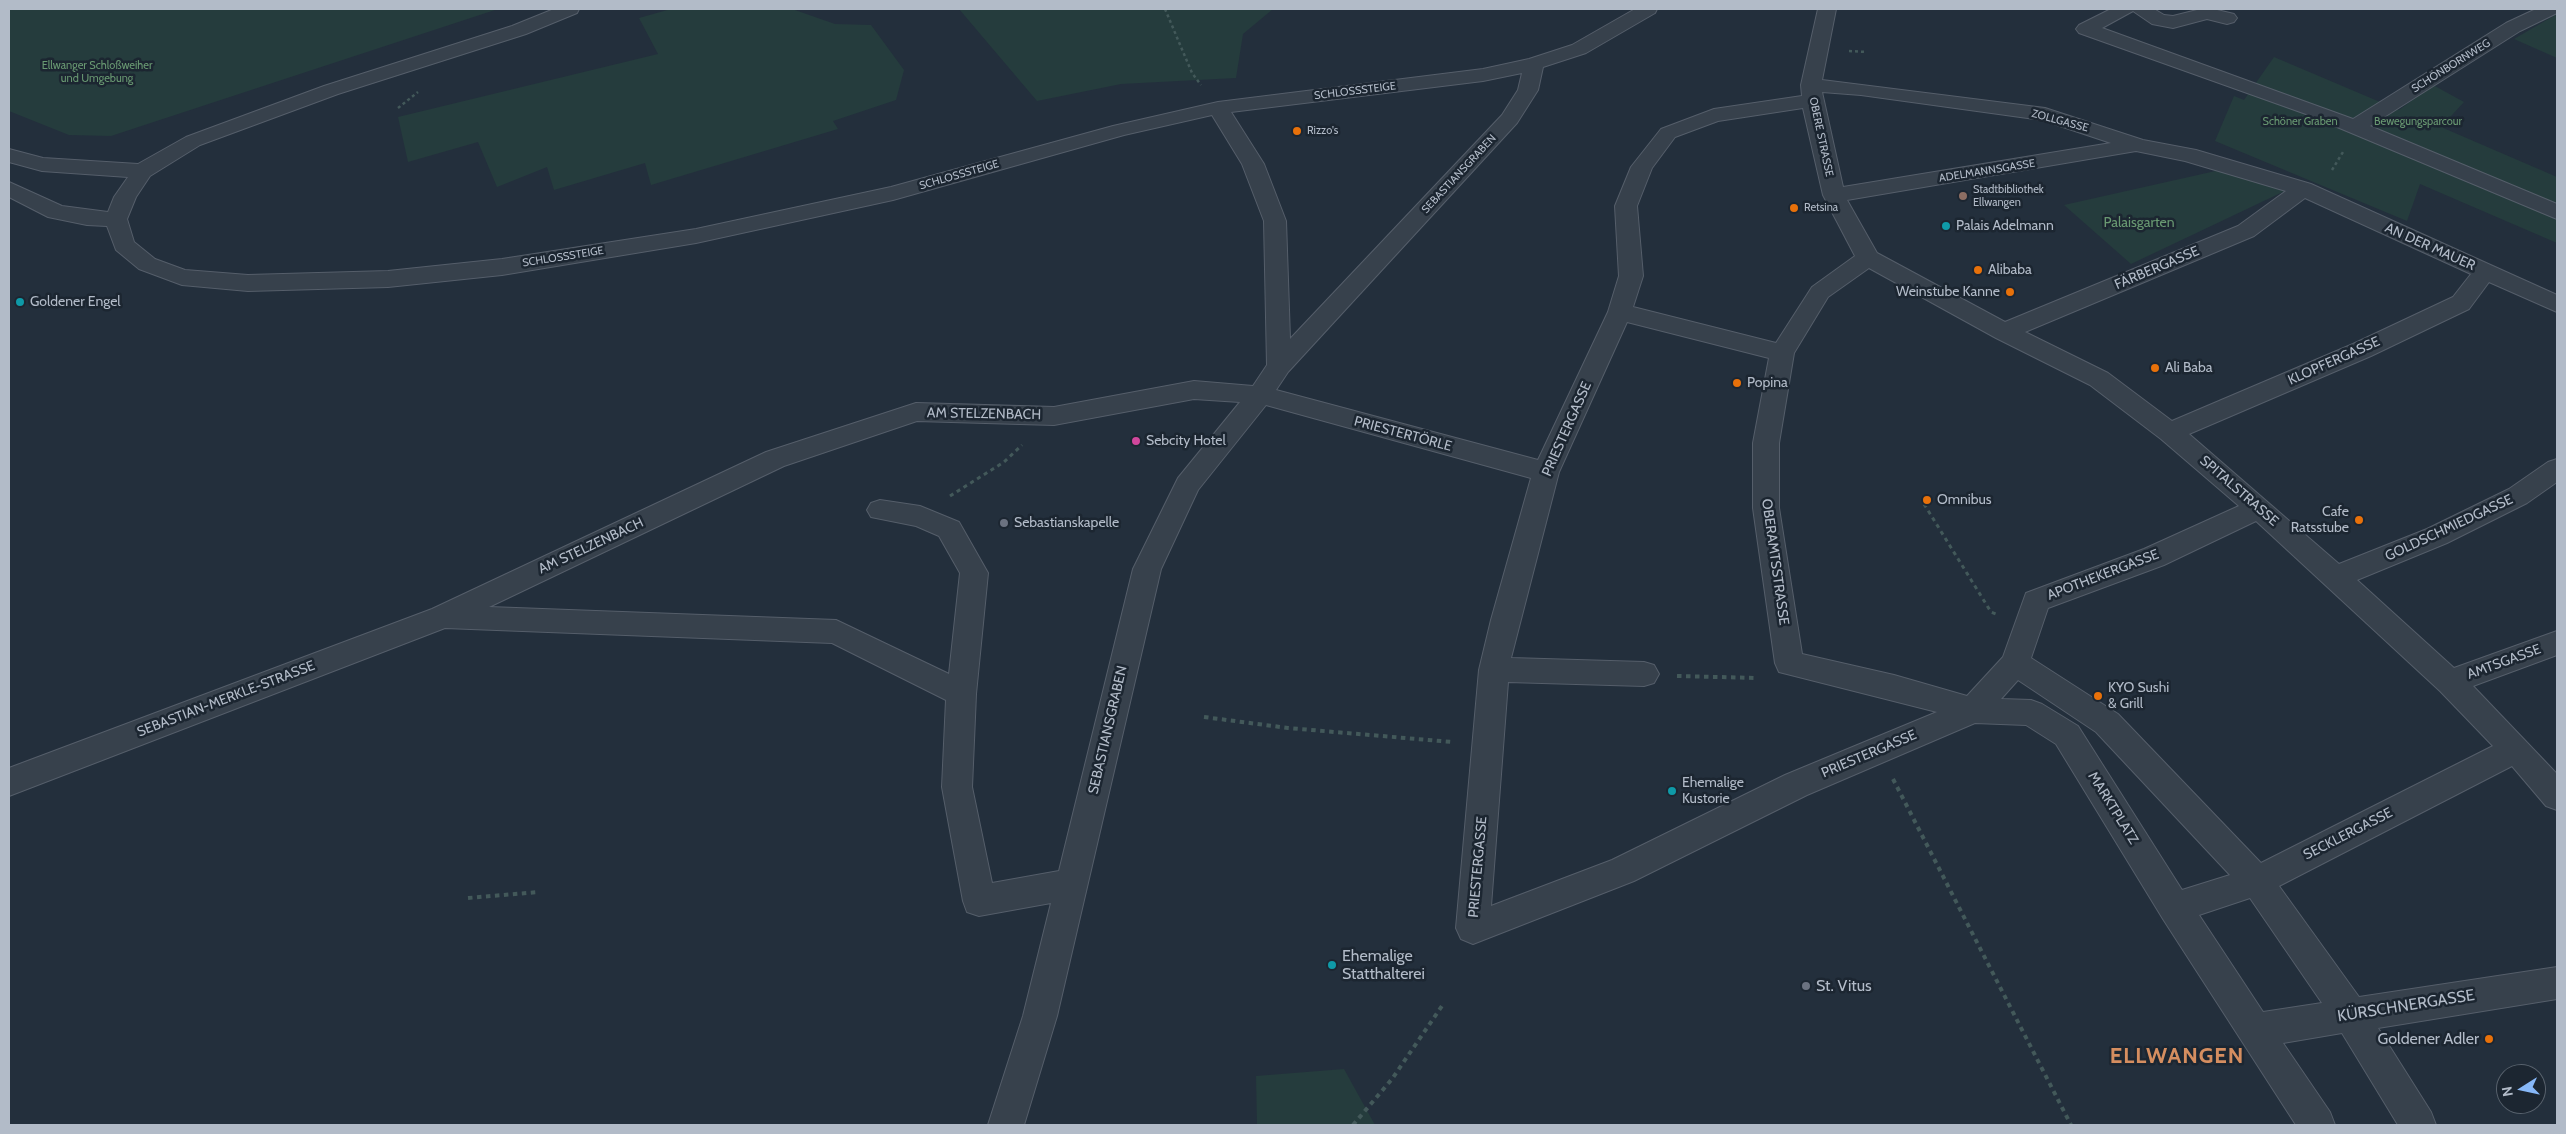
<!DOCTYPE html>
<html>
<head>
<meta charset="utf-8">
<style>
  body { margin:0 }
  #map { position:relative; width:2566px; height:1134px; overflow:hidden; background:#232f3c; font-family:Cabin,sans-serif }
  canvas { display:block }
  .frame { position:absolute; inset:0; border:10px solid #b2bbc8; pointer-events:none }
  .north { position:absolute; left:2496px; top:1064px; width:50px; height:50px; box-sizing:border-box; background:#1c2631; border:1px solid #58626d; border-radius:50%; rotate:260deg; font-size:14px; font-weight:700; line-height:20px; text-align:center; color:#b2bbc8 }
  .north::after { content:''; display:block; margin:auto; width:18px; height:22px; background:#87b8f8; clip-path:polygon(50% 0,100% 100%,50% 72%,0 100%) }
</style>
</head>
<body>
<div id="map">
<canvas width="2566" height="1134"></canvas>
<div class="frame"></div>
<div class="north">N</div>
</div>
<script>
const ctx = document.querySelector('canvas').getContext('2d');
ctx.lineJoin = 'round';
function fill(path, color) { ctx.fillStyle = color; ctx.fill(path, 'evenodd'); }
const poly = rows => new Path2D(rows.map(r => 'M' + r).join(''));
function strokePath(path, color, width, dash) { ctx.strokeStyle = color; ctx.lineWidth = width; ctx.lineCap = dash ? 'butt' : 'round'; ctx.setLineDash(dash || []); ctx.stroke(path); }
function drawText(font, color, halo, rows, align = 'center') {
  ctx.font = font + ' Cabin,sans-serif'; ctx.lineWidth = 5; ctx.setLineDash([]); ctx.textBaseline = 'middle'; ctx.strokeStyle = halo; ctx.fillStyle = color; for (const [text, x, y, turn = 0] of rows) {
    ctx.save(); ctx.translate(x, y); ctx.rotate((+turn || 0) * Math.PI / 180); ctx.textAlign = isNaN(turn) ? turn : align; if (halo) ctx.strokeText(text, 0, 0); ctx.fillText(text, 0, 0); ctx.restore();
  }
}
fill(poly([
  [9,9,498,9,111,136,69,135,9,111],
  [671,9,792,9,835,24,871,25,904,70,896,100,833,121,838,129,651,185,645,163,554,190,547,167,497,187,478,142,408,162,398,117,658,54,639,18],
  [959,9,1273,9,1243,34,1236,78,1121,84,1037,101],
  [2557,14,2557,58,2514,39],
  [2274,57,2399,110,2433,85,2464,102,2441,127,2557,177,2557,243,2420,184,2407,221,2215,141,2234,96,2244,100],
  [2220,170,2289,189,2131,264,2064,205],
  [1344,1069,1375,1125,1257,1125,1256,1076]
]), '#253c3d');
const minor = poly([
  [554,9,579,9,577,13,526,34,338,94,200,145,150,176,136,197,127,219,134,242,155,259,185,270,248,275,388,271,502,259,696,229,891,187,1113,126,1218,102,1483,69,1529,59,1572,45,1635,9,1657,9,1655,13,1586,53,1543,67,1538,90,1517,123,1288,372,1276,390,1538,460,1608,312,1619,276,1615,206,1631,167,1661,129,1714,109,1802,96,1801,85,1818,9,1836,9,1822,80,2045,108,2143,140,2196,150,2311,184,2557,295,2557,312,2489,282,2469,309,2371,356,2189,434,2339,564,2427,529,2509,489,2548,462,2557,459,2557,482,2527,503,2447,543,2357,580,2454,668,2557,631,2557,655,2473,686,2557,774,2557,810,2546,806,2512,766,2279,886,2359,997,2557,967,2557,999,2378,1028,2431,1112,2436,1125,2398,1125,2342,1033,2283,1043,2330,1112,2335,1125,2296,1125,2163,919,2056,744,2026,725,1975,723,1807,795,1634,881,1473,944,1461,939,1456,928,1479,670,1491,620,1531,478,1266,405,1198,490,1161,569,1057,1016,1024,1125,988,1125,1023,1016,1051,903,979,916,967,912,963,901,942,787,946,700,832,643,445,628,9,796,9,768,432,609,766,452,916,403,1054,407,1194,381,1253,386,1267,365,1264,221,1242,164,1212,115,1124,135,893,200,696,243,502,275,388,287,248,291,182,285,139,269,116,250,107,226,87,225,48,217,9,197,9,182,62,206,108,212,114,197,128,177,42,171,9,162,9,149,43,158,138,164,186,137,324,86,512,26,554,9],
  [1522,73,1518,90,1502,115,1290,339,1286,221,1264,164,1231,112,1483,81,1522,73],
  [1822,92,1861,95,2042,120,2111,143,1843,187,1822,92],
  [1803,108,1823,195,1855,256,1812,287,1776,343,1633,307,1643,276,1637,206,1652,168,1675,137,1718,121,1803,108],
  [2136,151,2185,161,2286,191,2238,226,2005,322,1877,253,1847,200,2136,151],
  [2305,198,2471,274,2453,297,2353,344,2172,421,2108,373,2025,332,2254,236,2305,198],
  [1869,268,1996,338,2090,385,2161,439,2239,506,2144,549,2026,593,2003,657,1967,696,1894,675,1802,654,1779,508,1779,443,1794,353,1828,297,1869,268],
  [1627,322,1769,358,1753,443,1753,508,1775,663,1779,672,1937,712,1785,775,1612,860,1491,906,1508,682,1644,686,1654,683,1659,674,1654,665,1644,662,1511,658,1559,472,1627,322],
  [1194,399,1240,402,1178,478,1133,569,1059,871,992,883,972,787,976,694,988,573,959,522,920,506,880,500,871,503,867,510,871,517,916,526,939,536,960,573,949,674,836,620,489,607,784,466,917,421,1054,425,1194,399],
  [2256,521,2440,691,2493,746,2261,863,2118,714,2031,658,2048,608,2164,565,2256,521],
  [2018,680,2096,732,2230,875,2182,890,2078,726,2042,704,2031,700,2001,699,2018,680],
  [2250,898,2322,1003,2263,1012,2199,915,2250,898],
  [2111,9,2154,9,2164,15,2173,16,2201,9,2213,9,2234,14,2237,18,2234,22,2227,24,2207,19,2173,28,2152,24,2133,11,2102,28,2353,119,2506,23,2536,9,2557,9,2557,13,2520,31,2370,126,2557,204,2557,219,2306,114,2079,33,2076,29,2079,25,2111,9]
]);
strokePath(minor, '#555e6a', 2);
strokePath(poly([
  [1165,9,1192,73,1201,85],
  [1849,51,1867,52],
  [398,108,418,92],
  [2332,170,2343,152]
]), '#43595a', 2.5, [3, 3]);
strokePath(poly([
  [950,496,1004,462,1022,445],
  [1924,504,1991,612,1996,614]
]), '#43595a', 3, [4, 4]);
strokePath(poly([
  [1677,676,1758,678],
  [1204,717,1288,728,1452,742],
  [1893,779,2071,1125],
  [468,898,539,892],
  [1353,1125,1392,1079,1444,1003]
]), '#43595a', 4, [4.5, 4.5]);
fill(minor, '#37414c');
for (const [x, y, r, color] of [
  [1297,131,5,"#e8710a"],
  [1963,196,5,"#8d6e63"],
  [1794,208,5,"#e8710a"],
  [1946,226,5,"#0f9aa8"],
  [1978,270,5,"#e8710a"],
  [2010,292,5,"#e8710a"],
  [20,302,5,"#0f9aa8"],
  [2155,368,5,"#e8710a"],
  [1737,383,5,"#e8710a"],
  [1136,441,5,"#d1479c"],
  [1927,500,5,"#e8710a"],
  [2359,520,5,"#e8710a"],
  [1004,523,5,"#6b7280"],
  [2098,696,5,"#e8710a"],
  [1672,791,5,"#0f9aa8"],
  [1332,965,5,"#0f9aa8"],
  [1806,986,5,"#6b7280"],
  [2489,1039,5,"#e8710a"]
]) { const dot = new Path2D(); dot.arc(x, y, r, 0, 2 * Math.PI); ctx.fillStyle = color; ctx.fill(dot); strokePath(dot, '#1c2631', 2); }
drawText('11px', '#699972', '#1c2631', [
  ["Ellwanger Schloßweiher",97,66],
  ["und Umgebung",97,79],
  ["Schöner Graben",2300,122],
  ["Bewegungsparcour",2418,122]
]);
drawText('11px', '#b2bbc8', '#1c2631', [
  ["SCHÖNBORNWEG",2451,66,-32],
  ["SCHLOSSSTEIGE",1355,91,-7],
  ["ZOLLGASSE",2060,121,15],
  ["OBERE STRASSE",1821,137,78],
  ["ADELMANNSGASSE",1987,171,-9],
  ["SEBASTIANSGRABEN",1459,174,-47],
  ["SCHLOSSSTEIGE",959,175,-16],
  ["SCHLOSSSTEIGE",563,257,-9]
]);
drawText('11px', '#b2bbc8', '#1c2631', [
  ["Rizzo's",1307,131],
  ["Stadtbibliothek",1973,190],
  ["Ellwangen",1973,203],
  ["Retsina",1804,208]
], 'left');
drawText('14px', '#699972', '#1c2631', [
  ["Palaisgarten",2139,223]
]);
drawText('14px', '#b2bbc8', '#1c2631', [
  ["Palais Adelmann",1956,226],
  ["Alibaba",1988,270],
  ["Weinstube Kanne",2000,292,"right"],
  ["Goldener Engel",30,302],
  ["Ali Baba",2165,368],
  ["Popina",1747,383],
  ["Sebcity Hotel",1146,441],
  ["Omnibus",1937,500],
  ["Cafe",2349,512,"right"],
  ["Ratsstube",2349,528,"right"],
  ["Sebastianskapelle",1014,523],
  ["KYO Sushi",2108,688],
  ["& Grill",2108,704],
  ["Ehemalige",1682,783],
  ["Kustorie",1682,799]
], 'left');
drawText('14px', '#b2bbc8', '#1c2631', [
  ["AN DER MAUER",2430,247,24],
  ["FÄRBERGASSE",2157,268,-23],
  ["KLOPFERGASSE",2334,361,-24],
  ["AM STELZENBACH",984,414,1],
  ["PRIESTERGASSE",1567,429,-66],
  ["PRIESTERTÖRLE",1403,434,15],
  ["SPITALSTRASSE",2239,491,41],
  ["GOLDSCHMIEDGASSE",2449,528,-25],
  ["AM STELZENBACH",591,546,-25],
  ["OBERAMTSSTRASSE",1775,562,82],
  ["APOTHEKERGASSE",2103,575,-21],
  ["AMTSGASSE",2504,662,-20],
  ["SEBASTIAN-MERKLE-STRASSE",226,699,-21],
  ["SEBASTIANSGRABEN",1108,730,-77],
  ["PRIESTERGASSE",1869,754,-23],
  ["MARKTPLATZ",2113,808,58],
  ["SECKLERGASSE",2348,834,-27],
  ["PRIESTERGASSE",1478,867,-85]
]);
drawText('16px', '#b2bbc8', '#1c2631', [
  ["Ehemalige",1342,956],
  ["Statthalterei",1342,974],
  ["St. Vitus",1816,986],
  ["Goldener Adler",2479,1039,"right"]
], 'left');
drawText('16px', '#b2bbc8', '#1c2631', [
  ["KÜRSCHNERGASSE",2406,1006,-9]
]);
ctx.letterSpacing = '1px';
drawText('bold 22px', '#d58e60', '#1c2631', [
  ["ELLWANGEN",2177,1057]
]);
ctx.letterSpacing = '0px';
</script>
</body>
</html>
